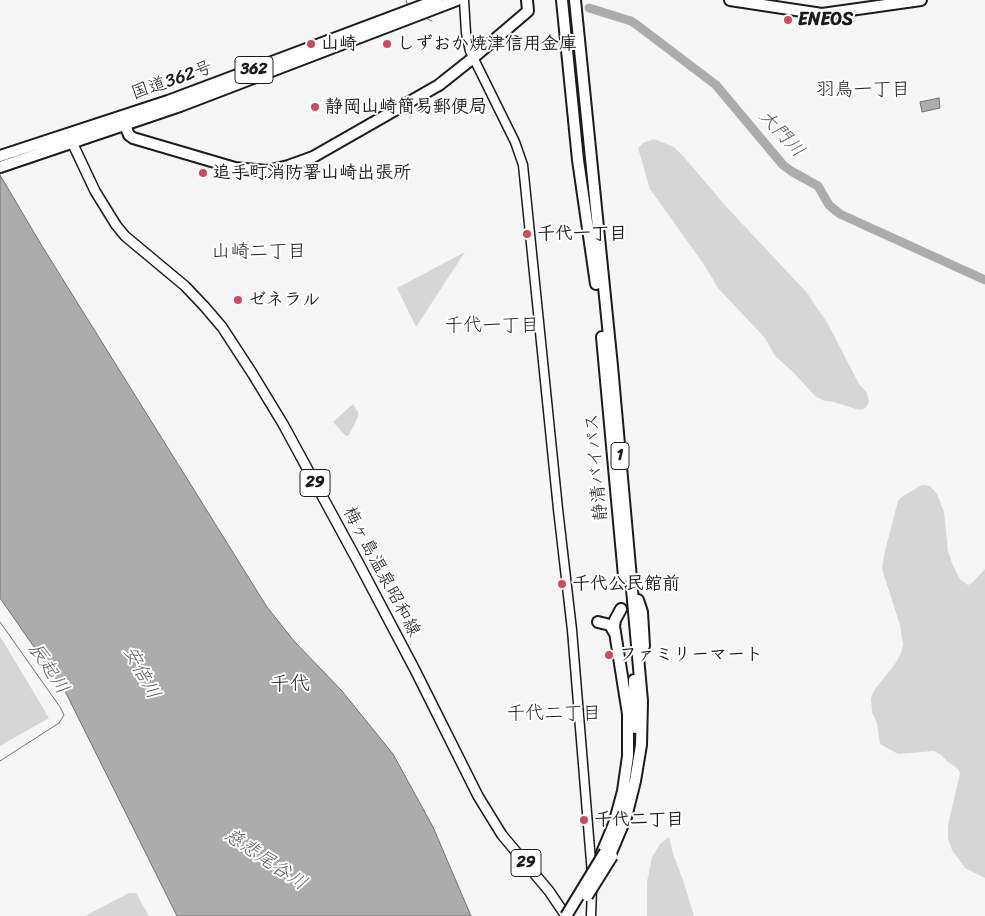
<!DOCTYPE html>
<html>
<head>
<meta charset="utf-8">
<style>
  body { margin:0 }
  canvas { display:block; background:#f6f6f6 }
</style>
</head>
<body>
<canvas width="985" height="916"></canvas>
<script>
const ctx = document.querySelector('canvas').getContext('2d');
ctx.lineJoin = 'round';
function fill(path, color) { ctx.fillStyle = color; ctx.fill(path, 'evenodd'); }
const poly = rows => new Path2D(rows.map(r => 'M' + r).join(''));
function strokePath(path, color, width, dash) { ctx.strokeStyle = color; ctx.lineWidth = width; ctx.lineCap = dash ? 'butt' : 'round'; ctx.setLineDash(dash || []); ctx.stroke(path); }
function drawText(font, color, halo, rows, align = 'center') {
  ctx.font = font + ' Sriracha,"Klee One",sans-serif'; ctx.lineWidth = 4; ctx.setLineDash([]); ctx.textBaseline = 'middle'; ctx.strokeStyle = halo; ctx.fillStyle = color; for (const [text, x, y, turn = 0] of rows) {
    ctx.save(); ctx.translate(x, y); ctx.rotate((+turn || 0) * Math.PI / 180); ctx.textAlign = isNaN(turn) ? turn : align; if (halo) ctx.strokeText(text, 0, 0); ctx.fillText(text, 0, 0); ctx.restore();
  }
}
fill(poly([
  [654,139,674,147,684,157,723,203,807,293,828,324,859,384,867,393,869,402,866,407,862,410,856,409,834,402,825,401,816,397,793,372,775,356,765,338,718,288,705,266,650,189,638,148,643,143],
  [465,252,416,327,397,288],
  [353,404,358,412,358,417,349,435,346,436,333,422],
  [922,485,930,486,937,494,944,512,948,551,953,566,960,579,968,585,972,583,985,569,985,878,965,868,952,850,948,839,948,825,960,773,958,769,948,762,941,755,934,751,898,754,880,744,877,723,872,712,871,698,875,689,895,664,901,653,903,645,900,625,882,569,884,555,898,501,903,496],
  [0,636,49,718,0,746],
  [669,837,673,854,683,880,694,916,647,916,647,882,652,857,660,844],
  [129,893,136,893,149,916,85,916]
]), '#d6d6d6');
const water = poly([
  [939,98,940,108,922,112,920,102,939,98],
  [0,175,42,246,267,607,294,641,342,691,393,754,433,827,471,916,177,916,66,693,0,598,0,175]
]);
fill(water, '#acacac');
strokePath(water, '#727272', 1);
strokePath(poly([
  [406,0,407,4],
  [427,19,432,21],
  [0,622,60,707,64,715,59,723,0,761]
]), '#727272', 1);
strokePath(poly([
  [589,8,631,21,637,25,716,85,783,165,791,171,818,186,829,205,840,214,985,280]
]), '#acacac', 9);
const secondary = poly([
  [464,0,466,33,470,51,515,142,523,165,558,509,572,630,592,874],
  [591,916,592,888]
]);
const primary = poly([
  [70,138,95,191,116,225,125,236,185,286,204,306,222,327,252,373,283,424,358,562,415,670,478,796,502,835,549,891,566,916]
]);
const highway = poly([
  [562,0,578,160,596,284],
  [575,0,612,366,642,701,641,745,635,781,626,817,610,855],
  [730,0,822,14,921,0],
  [125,125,129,135,133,138,235,168,267,171,288,166,313,157,439,85,473,58,528,11,527,0],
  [0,156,168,101,437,0],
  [0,167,180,106,457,0],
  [602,337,624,576],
  [638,600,642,612,644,646],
  [598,622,610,625,614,632],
  [634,680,635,728],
  [599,860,614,824,623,791,628,756,628,714,614,626,615,620,621,609]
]);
strokePath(secondary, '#1c1c1c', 11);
strokePath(primary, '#1c1c1c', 12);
strokePath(highway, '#1c1c1c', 14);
strokePath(secondary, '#fff', 8);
strokePath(primary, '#fff', 9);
strokePath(highway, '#fff', 10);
const highwayBridge = poly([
  [587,896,612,856],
  [566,916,605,852]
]);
strokePath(highwayBridge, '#1c1c1c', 14, []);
strokePath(highwayBridge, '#fff', 10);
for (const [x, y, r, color] of [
  [788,20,5,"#d1495b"],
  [311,44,5,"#d1495b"],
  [387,44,5,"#d1495b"],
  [315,107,5,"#d1495b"],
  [203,173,5,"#d1495b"],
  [527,234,5,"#d1495b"],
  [238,300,5,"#d1495b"],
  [562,584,5,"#d1495b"],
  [609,655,5,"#d1495b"],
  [584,820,5,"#d1495b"]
]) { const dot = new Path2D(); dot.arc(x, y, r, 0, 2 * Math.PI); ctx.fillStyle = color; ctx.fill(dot); strokePath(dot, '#fff', 2); }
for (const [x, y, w] of [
  [254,70,38],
  [620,456,18],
  [315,483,30],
  [526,863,30]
]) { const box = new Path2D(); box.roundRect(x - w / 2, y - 13.5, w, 27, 4); ctx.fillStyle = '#fff'; ctx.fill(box); strokePath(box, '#1c1c1c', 1); }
drawText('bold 16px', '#1c1c1c', null, [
  ["362",254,70],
  ["1",620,456],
  ["29",315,483],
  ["29",526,863]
]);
drawText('bold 18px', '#1c1c1c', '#fff', [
  ["ENEOS",798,20],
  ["山崎",321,44],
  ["しずおか焼津信用金庫",397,44],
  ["静岡山崎簡易郵便局",325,107],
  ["追手町消防署山崎出張所",213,173],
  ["千代一丁目",537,234],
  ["ゼネラル",248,300],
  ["千代公民館前",572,584],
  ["ファミリーマート",619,655],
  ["千代二丁目",594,820]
], 'left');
drawText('18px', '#1c1c1c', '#fff', [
  ["国道362号",172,81,-19],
  ["静清バイパス",597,467,-95],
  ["梅ヶ島温泉昭和線",381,572,62]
]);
drawText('19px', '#1c1c1c', '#fff', [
  ["羽鳥一丁目",863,90],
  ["山崎二丁目",259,252],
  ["千代一丁目",492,326],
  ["千代二丁目",554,714]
]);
drawText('italic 19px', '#5d5d5d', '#fff', [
  ["大門川",781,134,47],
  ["辰起川",48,669,56],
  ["安倍川",141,673,62],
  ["慈悲尾谷川",265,860,34]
]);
drawText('20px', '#1c1c1c', '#fff', [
  ["千代",290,685]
]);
</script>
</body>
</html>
